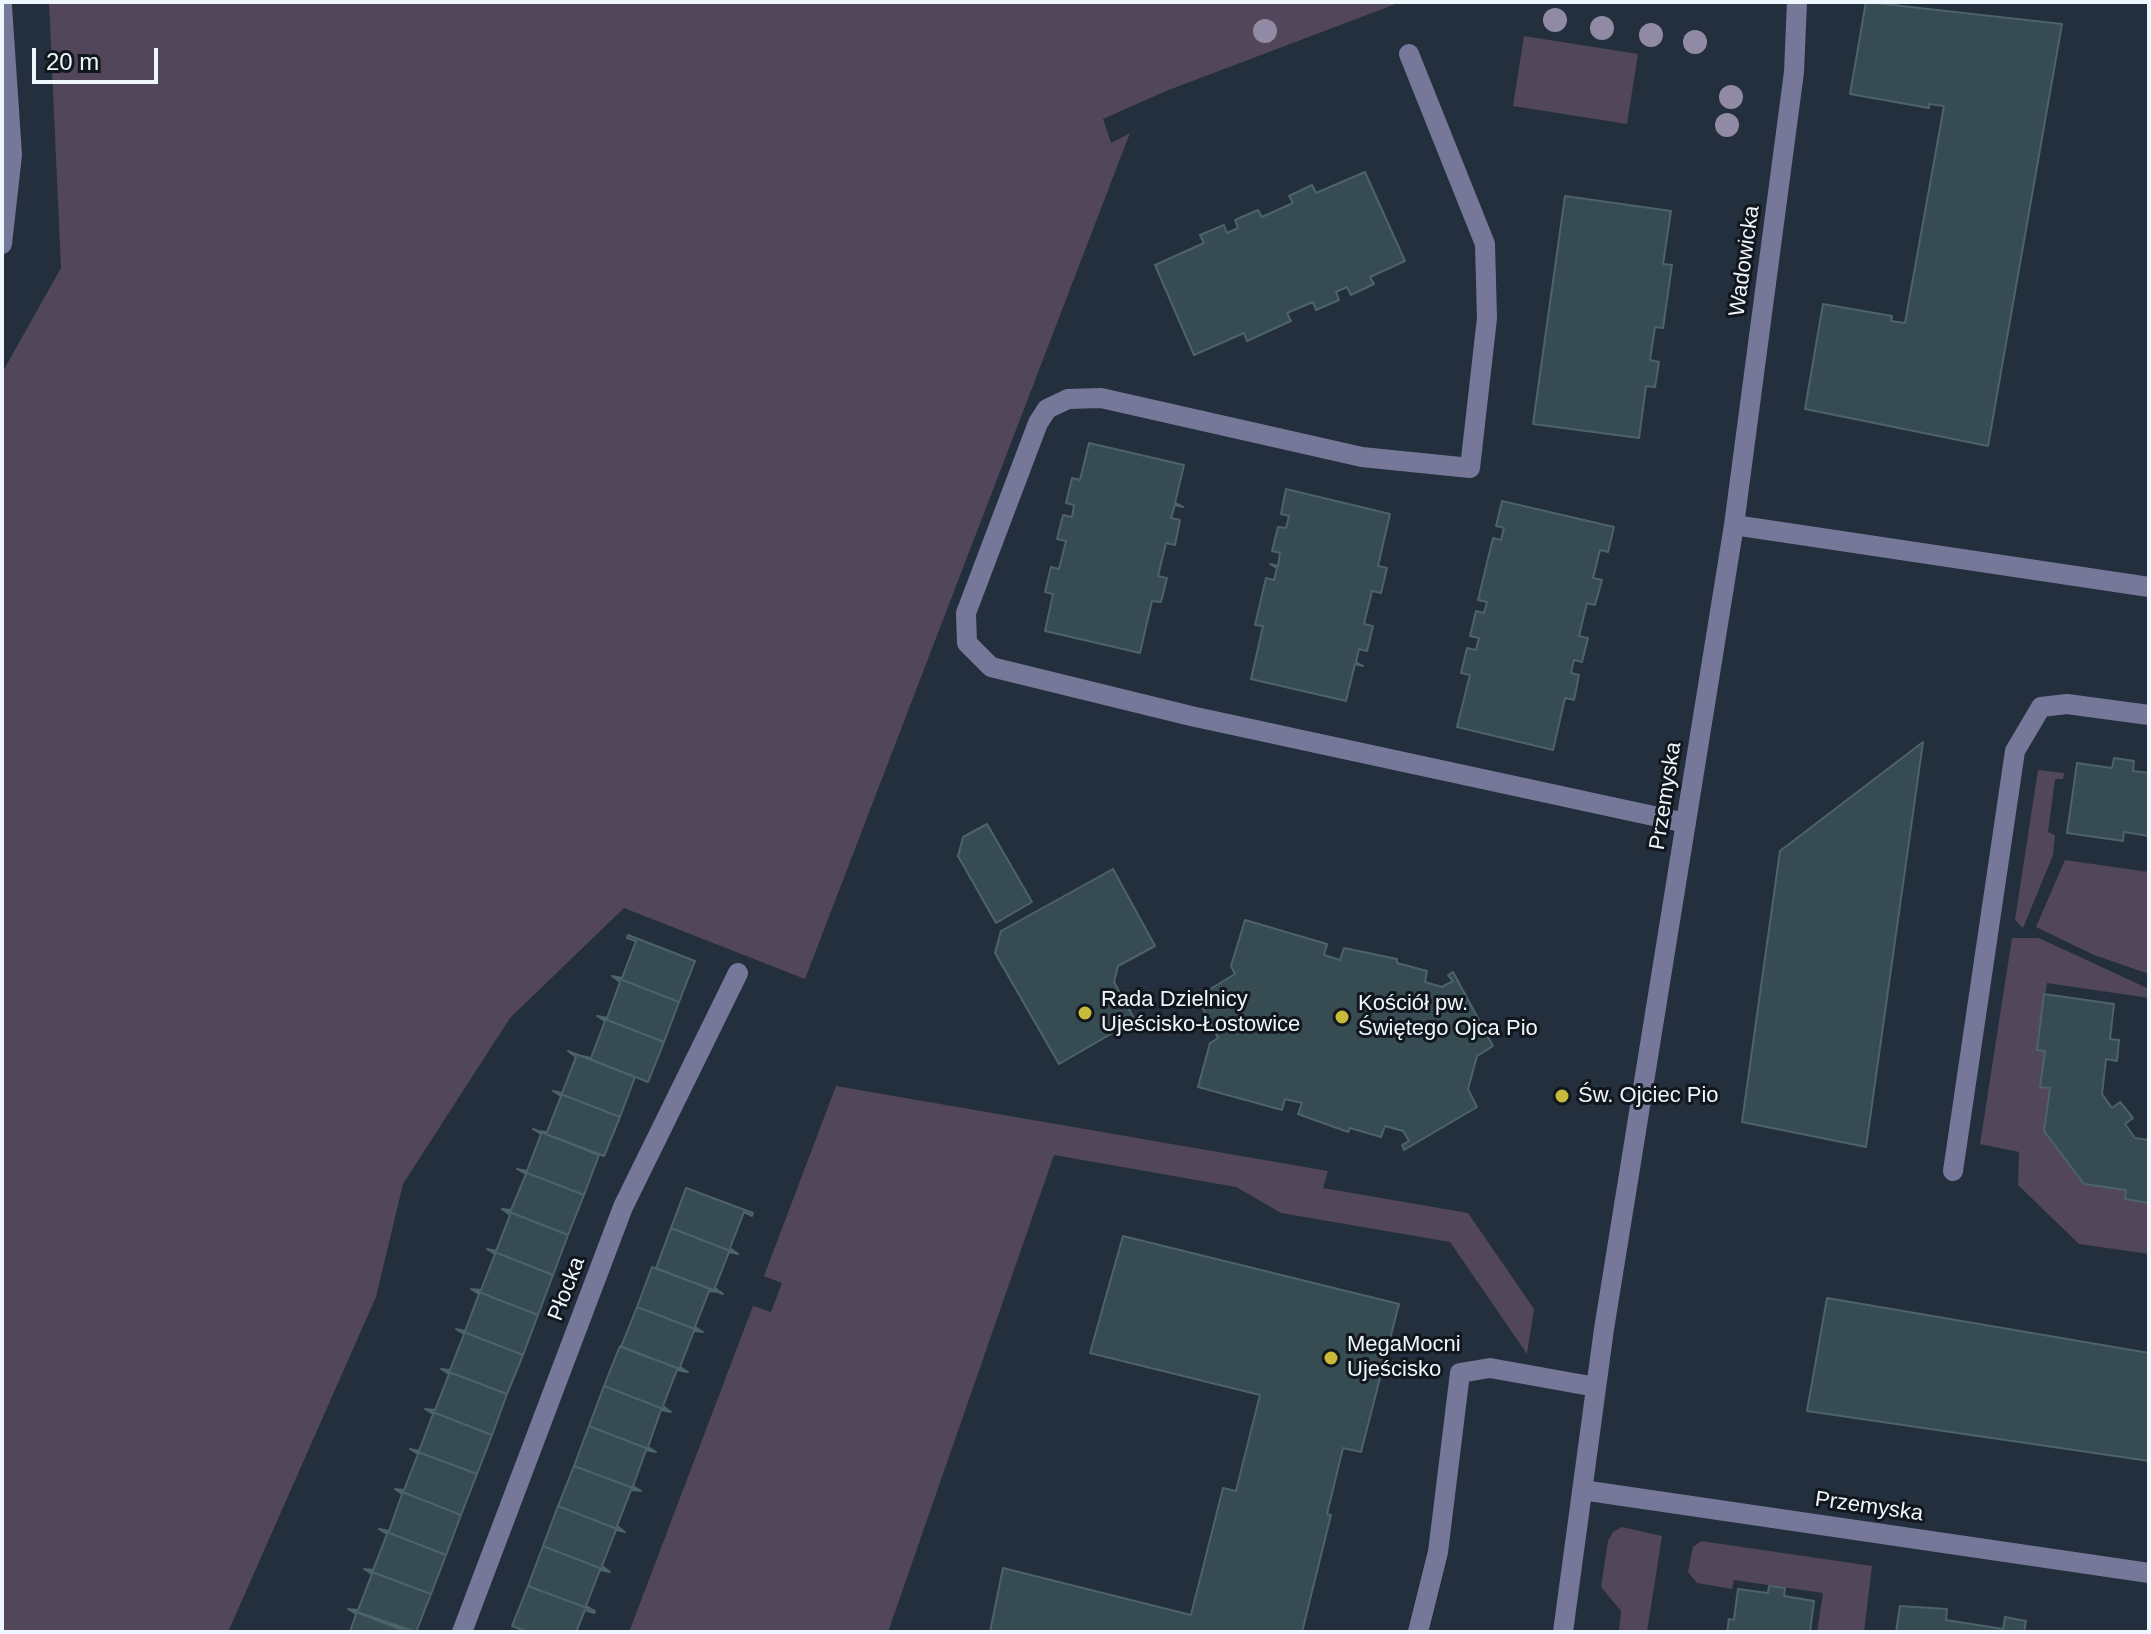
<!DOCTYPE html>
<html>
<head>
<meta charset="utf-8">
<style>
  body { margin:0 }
  #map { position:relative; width:2151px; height:1634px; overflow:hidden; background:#232f3d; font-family:Helvetica,sans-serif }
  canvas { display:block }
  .frame { position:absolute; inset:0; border:4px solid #eef6fe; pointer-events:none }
  .scale { position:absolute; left:32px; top:48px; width:126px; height:36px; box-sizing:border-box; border:4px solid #eef6fe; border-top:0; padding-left:10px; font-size:24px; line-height:28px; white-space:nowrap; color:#eef6fe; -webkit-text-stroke:6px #12171d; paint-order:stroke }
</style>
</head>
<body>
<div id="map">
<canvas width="2151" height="1634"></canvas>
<div class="frame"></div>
<div class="scale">20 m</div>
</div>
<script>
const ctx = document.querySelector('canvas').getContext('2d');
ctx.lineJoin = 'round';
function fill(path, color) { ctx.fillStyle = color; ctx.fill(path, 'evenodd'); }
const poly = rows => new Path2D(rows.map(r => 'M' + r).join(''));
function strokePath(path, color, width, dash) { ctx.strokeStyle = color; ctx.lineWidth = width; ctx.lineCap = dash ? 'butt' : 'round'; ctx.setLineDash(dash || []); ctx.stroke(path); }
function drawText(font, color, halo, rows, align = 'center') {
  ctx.font = font + ' Helvetica,sans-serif'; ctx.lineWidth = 6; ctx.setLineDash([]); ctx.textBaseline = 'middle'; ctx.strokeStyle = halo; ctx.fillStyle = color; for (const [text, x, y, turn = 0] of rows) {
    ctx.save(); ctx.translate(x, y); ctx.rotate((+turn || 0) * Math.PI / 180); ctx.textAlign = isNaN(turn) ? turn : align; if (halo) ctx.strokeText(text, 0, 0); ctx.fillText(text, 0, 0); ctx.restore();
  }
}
fill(poly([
  [49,2,1401,2,1166,91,1103,119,1111,143,1130,133,805,979,624,908,510,1018,403,1184,376,1297,228,1632,2,1632,2,373,61,268],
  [1524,36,1638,54,1627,124,1513,106],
  [2038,770,2064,773,2063,779,2055,779,2048,832,2055,835,2053,855,2023,928,2015,920],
  [2065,860,2149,872,2149,974,2094,955,2036,927],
  [2012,938,2039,938,2149,989,2149,998,2047,983,2037,1049,2045,1051,2050,1088,2044,1131,2084,1183,2126,1190,2125,1199,2149,1203,2149,1254,2079,1244,2018,1185,2019,1152,1980,1144],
  [836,1086,1328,1171,1323,1188,1468,1213,1534,1309,1527,1354,1450,1242,1281,1213,1236,1187,1054,1155,888,1632,629,1632,753,1306,771,1312,782,1283,764,1276],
  [1622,1527,1662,1536,1647,1632,1619,1632,1621,1611,1601,1587,1608,1541,1613,1532],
  [1701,1541,1872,1566,1864,1632,1817,1632,1823,1593,1734,1580,1732,1589,1697,1583,1688,1572,1693,1547]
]), '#52465a');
const building = poly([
  [1866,2,2062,24,1988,446,1805,409,1823,304,1892,316,1891,321,1905,323,1944,106,1929,104,1929,108,1850,94,1866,2],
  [1365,172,1405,261,1370,277,1374,284,1351,295,1347,287,1336,292,1339,300,1316,310,1313,302,1287,313,1291,321,1247,341,1244,333,1194,355,1155,265,1204,243,1200,235,1224,225,1227,233,1238,228,1235,220,1258,210,1262,217,1293,203,1289,196,1312,185,1316,193,1365,172],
  [1565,196,1671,211,1663,264,1672,265,1663,328,1655,327,1650,360,1659,362,1655,387,1646,386,1639,438,1533,424,1565,196],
  [1089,443,1184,465,1175,503,1183,507,1175,505,1171,518,1180,520,1175,545,1166,543,1158,576,1167,578,1161,602,1152,601,1140,653,1045,631,1053,594,1045,592,1051,567,1059,569,1066,541,1057,539,1063,515,1072,517,1074,505,1066,503,1072,478,1080,480,1089,443],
  [1286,489,1390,514,1378,566,1387,568,1381,593,1372,591,1364,624,1373,626,1367,651,1359,649,1356,662,1363,666,1355,664,1346,701,1251,679,1263,626,1255,625,1266,578,1274,580,1277,568,1270,564,1278,566,1280,553,1272,551,1278,527,1286,528,1289,516,1281,514,1286,489],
  [1502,501,1614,527,1608,552,1600,550,1593,578,1602,580,1595,605,1587,603,1579,636,1588,638,1582,662,1574,660,1571,673,1579,675,1574,700,1565,698,1553,750,1457,727,1470,675,1461,673,1467,648,1476,650,1479,638,1470,636,1476,611,1484,613,1487,602,1478,600,1493,538,1501,540,1504,528,1496,526,1502,501],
  [1923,742,1866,1147,1742,1122,1780,851,1923,742],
  [2114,758,2134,761,2133,771,2149,773,2149,836,2124,832,2123,841,2067,833,2077,763,2112,768,2114,758],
  [987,824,1032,902,996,923,958,856,963,837,987,824],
  [1113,869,1155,946,1118,966,1114,982,1135,1020,1059,1064,995,953,1001,931,1113,869],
  [1245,920,1327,944,1324,955,1340,960,1344,948,1397,959,1397,963,1427,971,1425,982,1442,987,1453,981,1448,975,1453,972,1493,1046,1477,1056,1468,1089,1477,1107,1404,1150,1402,1145,1409,1141,1403,1131,1385,1126,1381,1137,1350,1128,1348,1132,1298,1114,1302,1103,1285,1099,1282,1110,1198,1087,1210,1043,1218,1038,1197,997,1235,974,1231,966,1245,920],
  [628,935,695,961,679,1002,612,976,622,978,636,941,627,938,628,935],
  [612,976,679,1002,664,1042,597,1016,607,1018,620,982,612,976],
  [2044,994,2114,1004,2110,1039,2119,1040,2118,1051,2117,1061,2106,1059,2102,1094,2112,1108,2120,1102,2133,1118,2125,1124,2135,1138,2149,1140,2149,1203,2125,1199,2126,1190,2084,1184,2044,1131,2050,1088,2040,1087,2045,1051,2037,1050,2044,994],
  [597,1016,664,1042,648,1082,582,1056,591,1058,605,1021,597,1016],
  [568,1051,635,1077,620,1117,553,1091,562,1093,576,1057,568,1051],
  [553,1091,620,1117,604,1156,538,1131,547,1132,561,1096,553,1091],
  [533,1129,599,1155,584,1195,517,1169,527,1171,541,1134,533,1129],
  [517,1169,584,1195,568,1235,502,1209,511,1210,526,1174,517,1169],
  [686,1188,753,1213,752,1216,744,1212,730,1248,738,1254,671,1228,686,1188],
  [502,1209,568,1235,553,1275,487,1249,496,1251,510,1215,502,1209],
  [671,1228,738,1254,729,1252,715,1288,723,1294,656,1268,671,1228],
  [1123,1236,1399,1304,1361,1452,1343,1448,1327,1514,1331,1515,1302,1632,990,1632,1003,1568,1191,1615,1223,1488,1236,1491,1260,1395,1090,1353,1123,1236],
  [487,1249,553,1275,538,1315,471,1289,481,1290,495,1254,487,1249],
  [652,1267,719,1292,709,1291,695,1327,703,1332,637,1307,652,1267],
  [471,1289,538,1315,523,1355,456,1329,465,1331,479,1294,471,1289],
  [1827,1298,2149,1353,2149,1461,1807,1411,1827,1298],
  [637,1307,703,1332,694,1331,680,1367,688,1372,621,1347,637,1307],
  [456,1329,523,1355,507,1394,441,1369,450,1370,464,1334,456,1329],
  [620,1346,687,1372,677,1370,663,1406,671,1412,604,1386,620,1346],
  [441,1369,507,1394,492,1435,425,1409,435,1410,449,1374,441,1369],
  [604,1386,671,1412,661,1410,648,1447,656,1452,589,1426,604,1386],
  [425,1409,492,1435,477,1474,410,1449,419,1451,433,1414,425,1409],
  [589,1426,656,1452,646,1450,633,1486,641,1491,574,1466,589,1426],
  [410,1449,477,1474,461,1515,395,1489,404,1490,418,1454,410,1449],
  [574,1466,641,1491,631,1490,617,1526,625,1532,558,1506,574,1466],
  [395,1489,461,1515,446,1555,379,1529,389,1531,402,1494,395,1489],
  [558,1506,625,1532,616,1530,602,1566,610,1572,543,1546,558,1506],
  [379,1529,446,1555,431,1594,364,1569,373,1570,387,1534,379,1529],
  [543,1546,610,1572,600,1570,586,1606,595,1611,528,1586,543,1546],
  [364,1569,431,1594,416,1632,348,1609,358,1610,372,1574,364,1569],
  [528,1586,595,1611,594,1613,585,1610,576,1632,528,1632,512,1626,528,1586],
  [1769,1586,1785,1588,1784,1596,1814,1601,1810,1632,1727,1632,1729,1619,1734,1620,1738,1589,1768,1593,1769,1586],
  [1900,1606,1947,1609,1946,1620,2003,1629,2005,1617,2026,1621,2024,1632,1896,1632,1900,1606],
  [348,1609,408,1632,350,1632,356,1614,348,1609]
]);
fill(building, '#364b52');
strokePath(building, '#4d636b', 2);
strokePath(poly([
  [2,6,12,155,2,244],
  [1409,54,1485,244,1487,318,1470,468,1362,457,1101,398,1068,399,1047,409,1038,423,966,613,967,643,991,667,1191,716,1686,823],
  [1734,525,2149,587],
  [1953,1171,2015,751,2041,707,2067,704,2149,715],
  [1582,1490,2149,1573],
  [462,1632,623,1207,738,973],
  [1418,1632,1438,1552,1460,1373,1490,1368,1596,1387],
  [1563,1632,1604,1329,1734,525,1794,72,1797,2]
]), '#76789a', 20);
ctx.fillStyle = '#908aa4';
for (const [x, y] of [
  [1555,20],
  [1602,28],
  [1265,31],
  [1651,35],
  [1695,42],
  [1731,97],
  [1727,125]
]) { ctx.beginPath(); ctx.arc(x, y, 12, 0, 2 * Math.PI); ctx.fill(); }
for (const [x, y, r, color] of [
  [1085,1013,8,"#c9ba3a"],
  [1342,1017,8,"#c9ba3a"],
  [1562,1096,8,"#c9ba3a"],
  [1331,1358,8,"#c9ba3a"]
]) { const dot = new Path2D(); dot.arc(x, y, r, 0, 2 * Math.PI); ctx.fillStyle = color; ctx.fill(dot); strokePath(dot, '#12171d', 3); }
drawText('22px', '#eef6fe', '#12171d', [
  ["Wadowicka",1745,261,-82],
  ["Przemyska",1666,796,-81],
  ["Płocka",567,1289,-69],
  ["Przemyska",1869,1507,8]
]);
drawText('22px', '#eef6fe', '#12171d', [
  ["Rada Dzielnicy",1101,1000],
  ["Ujeścisko-Łostowice",1101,1025],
  ["Kościół pw.",1358,1004],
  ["Świętego Ojca Pio",1358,1029],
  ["Św. Ojciec Pio",1578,1096],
  ["MegaMocni",1347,1345],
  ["Ujeścisko",1347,1370]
], 'left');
</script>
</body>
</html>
